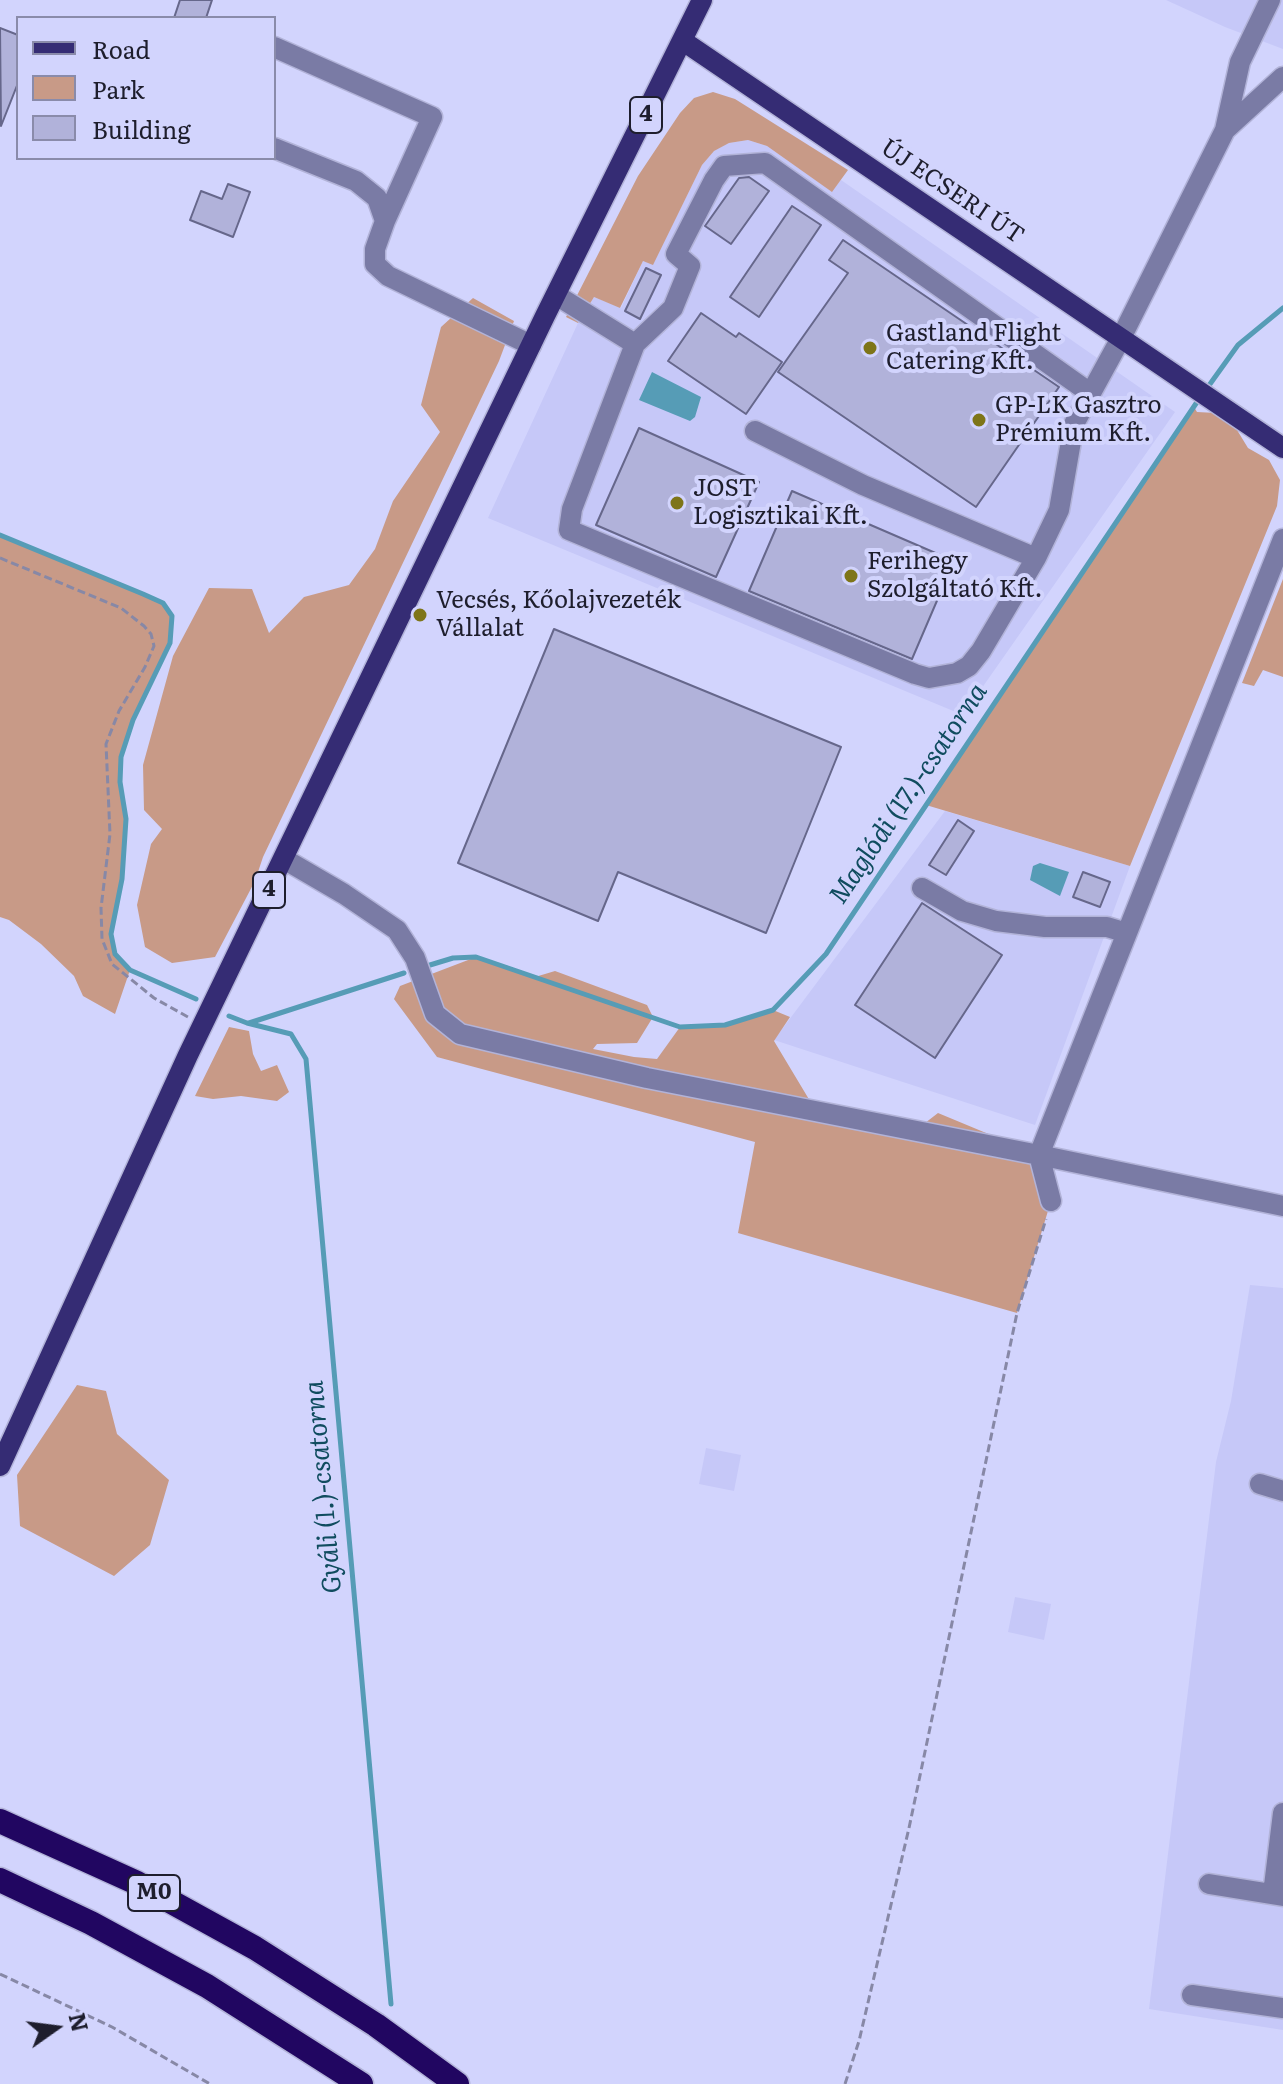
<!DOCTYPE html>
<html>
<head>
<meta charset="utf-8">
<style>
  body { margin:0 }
  #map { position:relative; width:1283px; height:2084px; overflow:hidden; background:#d2d4fd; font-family:Literata,serif }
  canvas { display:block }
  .legend { position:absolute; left:16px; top:16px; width:260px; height:144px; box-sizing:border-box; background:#d2d4fd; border:2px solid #8a8baa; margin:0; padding:10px 14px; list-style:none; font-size:24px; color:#1e1e2d }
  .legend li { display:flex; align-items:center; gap:16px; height:40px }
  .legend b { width:40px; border:2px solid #8a8baa }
  .north { position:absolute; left:16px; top:1988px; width:80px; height:80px; -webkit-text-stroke:6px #d2d4fd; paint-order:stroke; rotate:76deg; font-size:22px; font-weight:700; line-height:32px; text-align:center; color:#1e1e2d }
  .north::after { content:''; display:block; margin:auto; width:28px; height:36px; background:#1e1e2d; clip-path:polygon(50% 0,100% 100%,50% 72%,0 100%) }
</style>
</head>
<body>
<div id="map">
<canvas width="1283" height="2084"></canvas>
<ul class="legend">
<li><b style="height:10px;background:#352c74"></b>Road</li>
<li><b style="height:22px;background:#c89a87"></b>Park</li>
<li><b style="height:22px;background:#b1b2da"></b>Building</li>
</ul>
<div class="north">N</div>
</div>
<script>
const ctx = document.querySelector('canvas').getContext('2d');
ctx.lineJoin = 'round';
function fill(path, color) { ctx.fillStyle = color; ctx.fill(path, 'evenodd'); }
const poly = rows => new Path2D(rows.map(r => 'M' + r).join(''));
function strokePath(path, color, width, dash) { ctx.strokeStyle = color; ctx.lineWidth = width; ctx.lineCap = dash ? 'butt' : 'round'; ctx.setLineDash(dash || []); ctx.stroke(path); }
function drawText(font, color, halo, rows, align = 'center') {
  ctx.font = font + ' Literata,serif'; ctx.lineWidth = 8; ctx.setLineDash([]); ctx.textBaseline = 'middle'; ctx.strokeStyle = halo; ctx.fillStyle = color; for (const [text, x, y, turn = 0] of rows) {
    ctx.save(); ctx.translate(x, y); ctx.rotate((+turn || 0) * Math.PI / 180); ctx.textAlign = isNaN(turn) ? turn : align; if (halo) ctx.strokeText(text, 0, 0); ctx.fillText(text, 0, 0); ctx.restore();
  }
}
fill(poly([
  [1166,0,1283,0,1283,49,1225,27],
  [748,140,767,146,831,191,841,180,1175,412,963,715,488,518,578,323,594,297,621,308,643,261,653,264,702,165,714,150,729,143],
  [945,811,1130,866,1035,1125,774,1040],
  [1250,1285,1283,1288,1283,2030,1149,2009,1216,1462,1231,1401],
  [706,1448,741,1455,734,1491,699,1484],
  [1015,1597,1051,1604,1044,1640,1008,1632]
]), '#c6c8f8');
fill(poly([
  [713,92,735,99,848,170,832,192,767,146,748,140,729,143,714,151,702,165,653,265,643,261,620,308,594,297,578,323,566,317,638,176,680,113,694,98],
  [473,298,514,321,499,361,263,857,255,881,215,957,172,963,145,947,137,905,151,844,162,829,144,810,143,765,173,656,209,588,252,589,269,633,304,597,349,585,375,549,393,501,440,432,421,405,441,327],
  [1194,407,1197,412,1216,413,1237,430,1248,448,1269,460,1280,480,1277,506,1130,866,926,805],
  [0,535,143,594,163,603,172,616,170,643,133,720,121,757,120,782,126,819,122,879,111,934,115,954,130,970,115,1014,83,996,74,976,41,944,9,920,0,917],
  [1283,579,1283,677,1263,670,1254,686,1242,683],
  [476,957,535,977,555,971,647,1005,653,1017,637,1043,597,1044,593,1049,634,1057,657,1059,680,1027,725,1025,773,1010,790,1017,774,1041,816,1111,916,1130,938,1113,1039,1155,1051,1201,1017,1313,738,1233,755,1142,437,1057,394,999,400,986],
  [229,1027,249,1031,253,1054,261,1071,277,1065,289,1092,277,1101,241,1096,213,1099,195,1096],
  [77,1385,106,1391,117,1434,169,1480,150,1545,114,1576,20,1526,17,1475]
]), '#c89a87');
fill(poly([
  [652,372,701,397,695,417,690,421,639,400],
  [1040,863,1069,872,1060,896,1030,880,1033,866]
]), '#569cb6');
strokePath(poly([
  [1205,391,1238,345,1283,308],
  [0,535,143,594,163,603,172,616,170,643,133,720,121,757,120,782,126,819,122,879,111,934,115,954,130,970,196,999],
  [430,965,453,958,476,957,680,1027,725,1025,773,1010,826,954,1199,399],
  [229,1016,247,1023,291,1034,306,1059,391,2004],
  [249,1023,404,973]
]), '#569cb6', 5);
const building = poly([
  [180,0,212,0,206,18,174,18,180,0],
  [0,28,18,35,18,83,1,126,0,28],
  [749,177,769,191,731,244,705,226,739,178,749,177],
  [228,184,250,192,233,237,190,220,201,191,222,199,228,184],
  [792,206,821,225,759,317,730,297,792,206],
  [843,240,1059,387,976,507,778,372,848,273,829,260,843,240],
  [646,268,661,275,640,319,625,311,646,268],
  [701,313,736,337,739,333,782,362,746,414,668,361,701,313],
  [639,428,759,482,716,577,596,525,639,428],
  [792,491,954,561,912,659,749,591,792,491],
  [554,629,841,747,766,933,618,872,598,921,458,863,554,629],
  [958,820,974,831,946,875,929,865,958,820],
  [1083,872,1110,882,1100,907,1073,897,1083,872],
  [922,903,1002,955,935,1058,855,1005,922,903]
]);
fill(building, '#b1b2da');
strokePath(building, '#66678b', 2);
const minor = poly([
  [274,47,432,117,385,221],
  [1225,130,1283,77],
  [274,148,356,181,377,198,385,221,375,249,375,264,388,276,531,345],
  [556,295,635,344,572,509,569,530,915,674,929,678,957,673,969,666,981,651,1036,558],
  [635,344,673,308,690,266,676,254,714,180,724,166,765,163,1090,393],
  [755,431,863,485,1036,558,1059,510,1074,424,1121,338,1225,130,1240,62,1270,0],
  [284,859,344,894,397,930,415,958,435,1014,460,1034,647,1078,1039,1155,1283,1206],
  [922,888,962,911,996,921,1045,927,1107,927,1127,933],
  [1051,1201,1039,1155,1283,539],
  [1260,1484,1283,1491],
  [1209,1884,1283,1896],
  [1273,1894,1283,1813],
  [1192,1995,1283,2008]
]);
const major = poly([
  [683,41,1283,448],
  [0,1466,188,1055,545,316,702,0]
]);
const highway = poly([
  [0,1821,137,1883,255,1948,376,2025,457,2084],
  [0,1880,91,1923,207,1986,361,2084]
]);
strokePath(minor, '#b2b3d8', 23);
strokePath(major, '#b2b3d8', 23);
strokePath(highway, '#b2b3d8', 27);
strokePath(poly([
  [0,558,121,608,144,626,151,634,154,646,145,667,119,711,106,744,110,834,101,908,102,939,112,964,154,998,188,1017],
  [0,1974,112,2027,210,2084],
  [845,2084,859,2041,909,1828,1017,1313,1046,1219]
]), '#8788a6', 3, [8, 4]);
strokePath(minor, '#7a7ba5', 20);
strokePath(major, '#352c74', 20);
strokePath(highway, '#210661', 24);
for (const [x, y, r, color] of [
  [870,348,8,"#7e7519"],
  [979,420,8,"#7e7519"],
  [677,503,8,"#7e7519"],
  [851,576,8,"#7e7519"],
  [420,615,8,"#7e7519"]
]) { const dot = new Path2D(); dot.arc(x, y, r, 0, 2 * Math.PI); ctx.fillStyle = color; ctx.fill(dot); strokePath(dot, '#d2d4fd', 3); }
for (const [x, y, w] of [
  [646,115,32],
  [269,890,32],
  [154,1893,52]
]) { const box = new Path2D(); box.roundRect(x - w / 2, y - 18, w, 36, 6); ctx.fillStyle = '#d2d4fd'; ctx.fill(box); strokePath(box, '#1e1e2d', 2); }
drawText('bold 22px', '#1e1e2d', null, [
  ["4",646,115],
  ["4",269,890],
  ["M0",154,1893]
]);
drawText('24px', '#1e1e2d', '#d2d4fd', [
  ["ÚJ ECSERI ÚT",952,192,34]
]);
drawText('24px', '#1e1e2d', '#d2d4fd', [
  ["Gastland Flight",886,334],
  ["Catering Kft.",886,362],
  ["GP-LK Gasztro",995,406],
  ["Prémium Kft.",995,434],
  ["JOST",693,489],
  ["Logisztikai Kft.",693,517],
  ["Ferihegy",867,562],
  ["Szolgáltató Kft.",867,590],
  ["Vecsés, Kőolajvezeték",436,601],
  ["Vállalat",436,629]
], 'left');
drawText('italic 26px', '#104c5f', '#d2d4fd', [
  ["Maglódi (17.)-csatorna",909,794,-56],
  ["Gyáli (1.)-csatorna",324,1487,-95]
]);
</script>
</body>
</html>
